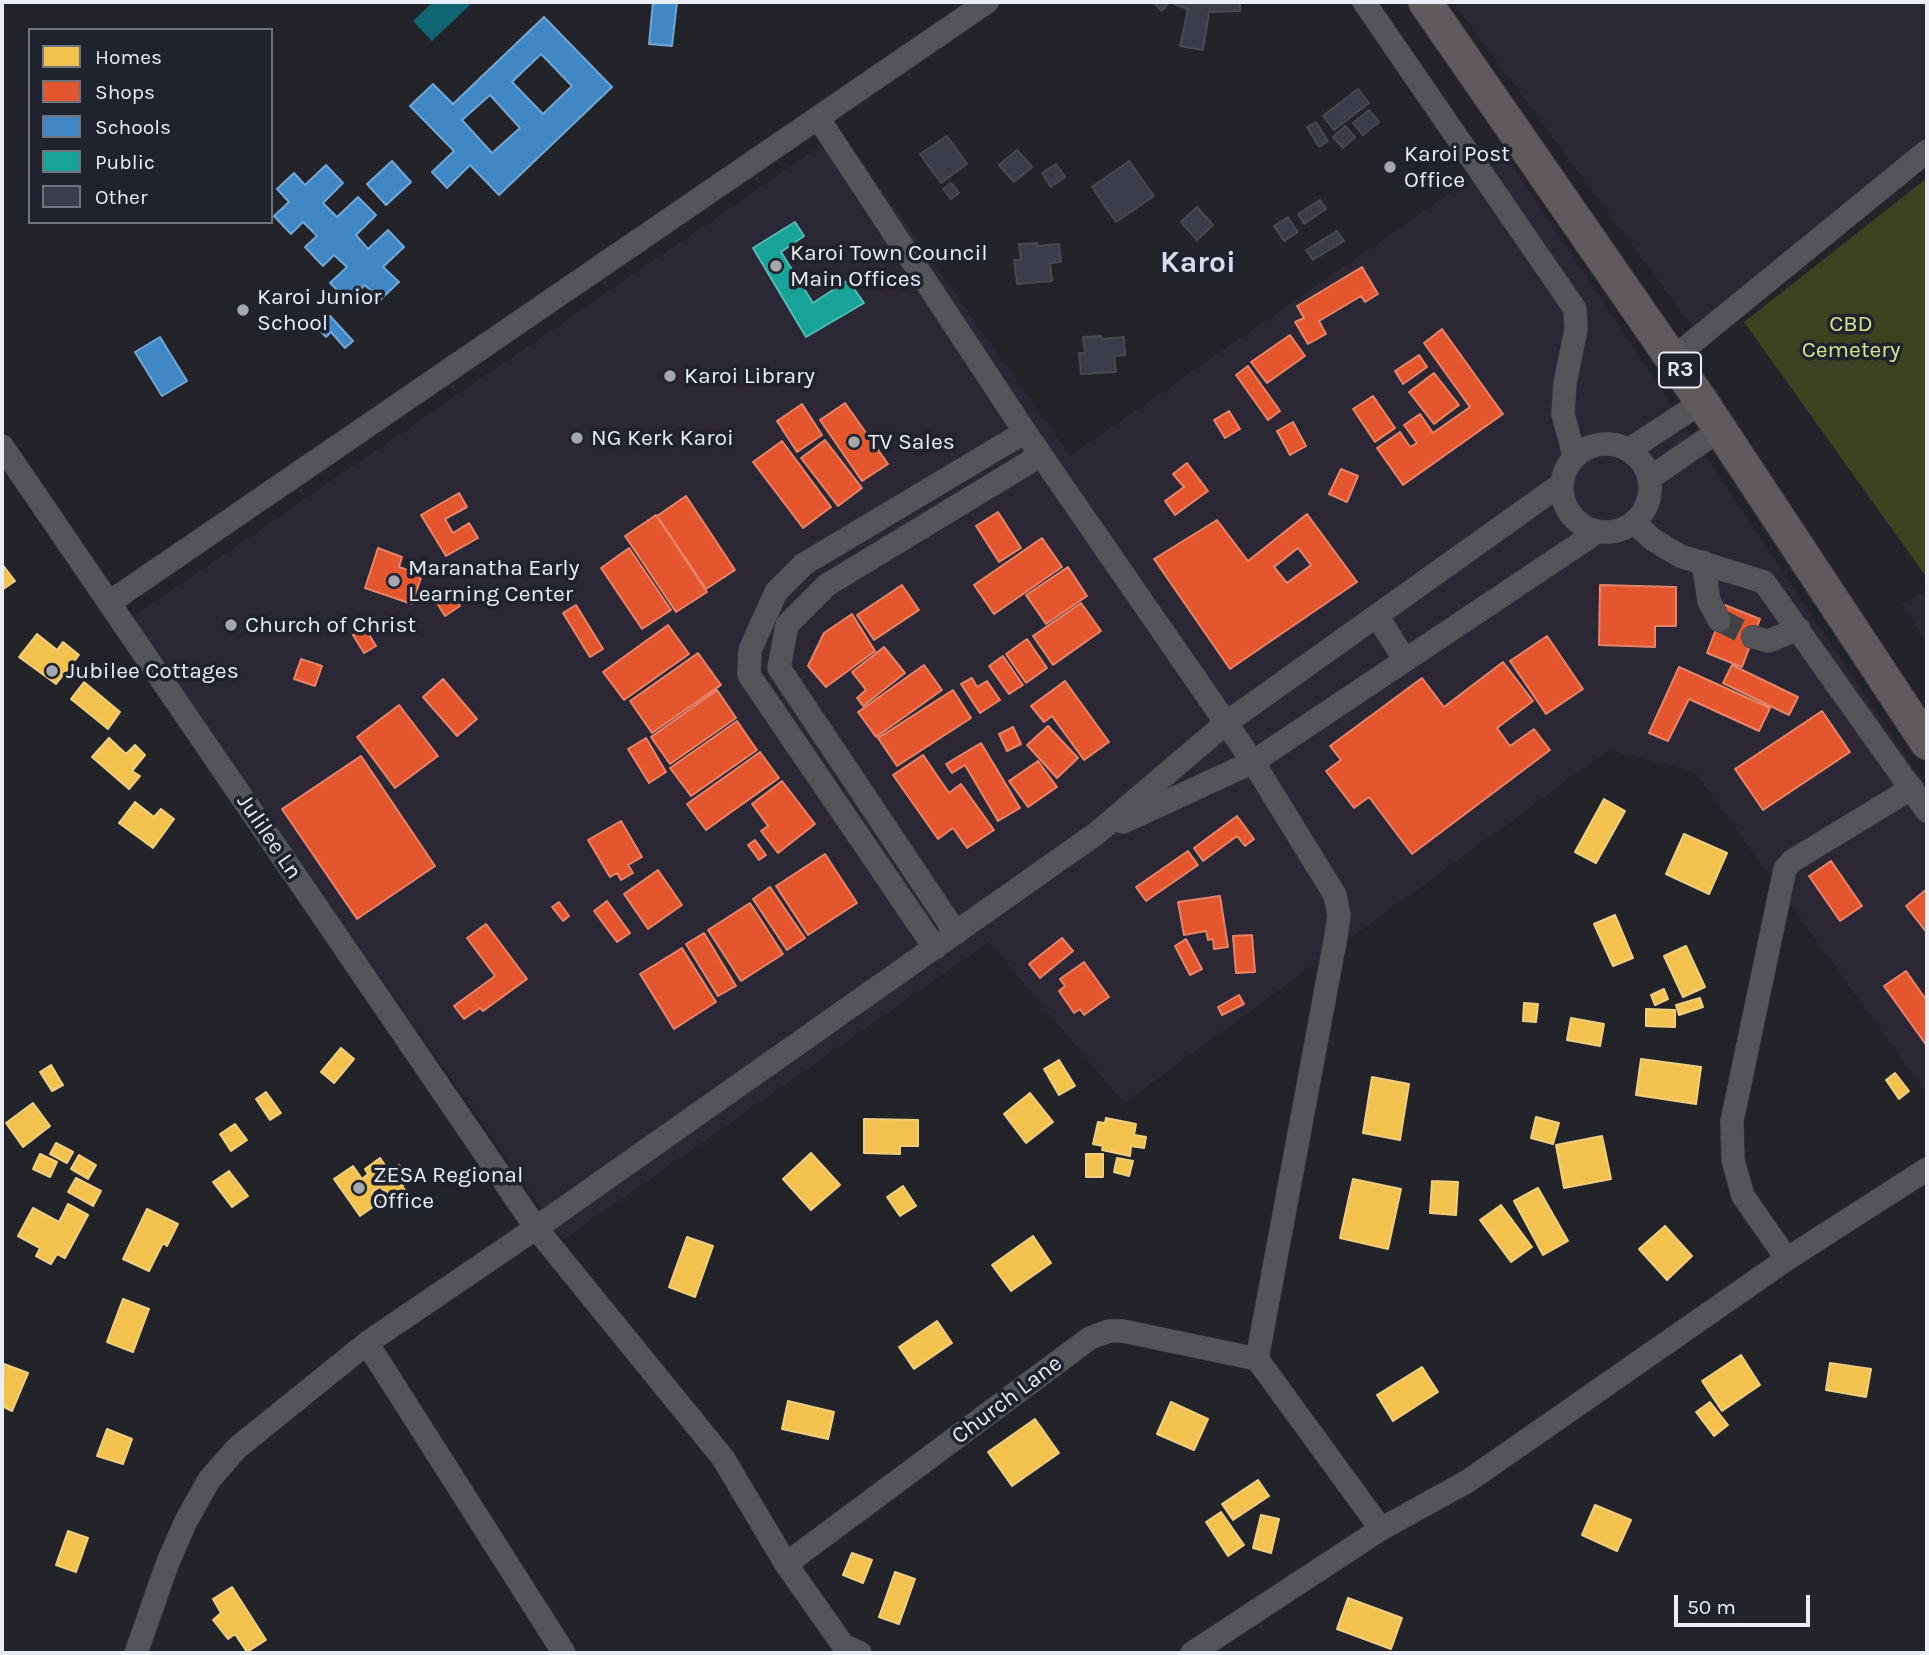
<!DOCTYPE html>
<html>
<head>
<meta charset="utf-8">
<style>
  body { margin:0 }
  #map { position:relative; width:1929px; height:1655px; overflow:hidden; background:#22242a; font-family:Karla,sans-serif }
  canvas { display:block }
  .frame { position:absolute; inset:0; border:4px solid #eaedf5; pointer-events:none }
  .legend { position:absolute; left:28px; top:28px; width:245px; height:196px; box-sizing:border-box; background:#1f232e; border:2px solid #70747e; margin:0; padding:9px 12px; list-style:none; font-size:21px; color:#eaedf5 }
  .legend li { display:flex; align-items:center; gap:14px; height:35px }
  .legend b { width:35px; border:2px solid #70747e }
  .scale { position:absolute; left:1674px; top:1595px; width:136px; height:32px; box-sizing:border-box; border:4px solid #eaedf5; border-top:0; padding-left:9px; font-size:21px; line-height:24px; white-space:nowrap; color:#eaedf5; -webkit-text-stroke:5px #1f232e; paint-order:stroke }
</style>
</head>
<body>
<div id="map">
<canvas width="1929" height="1655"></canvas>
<div class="frame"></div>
<ul class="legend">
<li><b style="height:19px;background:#f2c14e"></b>Homes</li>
<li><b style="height:19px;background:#e4572e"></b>Shops</li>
<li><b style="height:19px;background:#3f88c5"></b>Schools</li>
<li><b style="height:19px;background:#17a398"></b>Public</li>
<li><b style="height:19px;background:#3b3e4a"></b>Other</li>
</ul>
<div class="scale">50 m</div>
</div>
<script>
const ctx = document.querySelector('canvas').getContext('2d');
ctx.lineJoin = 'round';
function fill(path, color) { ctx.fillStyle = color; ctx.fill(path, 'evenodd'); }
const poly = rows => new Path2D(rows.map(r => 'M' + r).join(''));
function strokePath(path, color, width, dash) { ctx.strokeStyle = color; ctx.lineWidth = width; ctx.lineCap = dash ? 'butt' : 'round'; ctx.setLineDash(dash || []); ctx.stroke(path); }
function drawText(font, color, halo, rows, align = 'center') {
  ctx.font = font + ' Karla,sans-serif'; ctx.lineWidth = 7; ctx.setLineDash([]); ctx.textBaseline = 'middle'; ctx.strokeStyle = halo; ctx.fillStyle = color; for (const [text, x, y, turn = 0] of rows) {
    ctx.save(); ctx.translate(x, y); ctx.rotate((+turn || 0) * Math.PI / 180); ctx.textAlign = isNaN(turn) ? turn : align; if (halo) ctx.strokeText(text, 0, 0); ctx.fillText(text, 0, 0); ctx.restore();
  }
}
fill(poly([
  [1453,2,1927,2,1927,160,1699,336],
  [841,132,1070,456,1505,155,1927,788,1927,1094,1695,772,1609,750,1124,1103,989,942,563,1240,131,618],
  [1927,590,1927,642,1902,604]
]), '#2c2734');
fill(poly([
  [1927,178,1927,578,1744,322]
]), '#3e4220');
fill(poly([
  [433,2,473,2,432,41,413,21]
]), '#0f6672');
const homes = poly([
  [2,564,15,581,2,590,2,564],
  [37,634,57,650,63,642,79,655,56,684,19,657,37,634],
  [84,682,120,712,108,729,71,699,84,682],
  [109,738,126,754,135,745,145,755,132,771,140,776,129,789,92,757,109,738],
  [1604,799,1625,811,1596,863,1575,852,1604,799],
  [135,802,154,817,161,809,174,819,153,848,119,823,135,802],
  [1684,834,1727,853,1709,894,1666,874,1684,834],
  [1615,915,1633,958,1613,966,1594,924,1615,915],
  [1686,946,1705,987,1683,997,1664,956,1686,946],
  [1664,989,1668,999,1655,1005,1651,995,1664,989],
  [1700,998,1703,1007,1679,1015,1676,1005,1700,998],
  [1524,1003,1538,1004,1536,1022,1523,1021,1524,1003],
  [1646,1009,1675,1010,1675,1027,1646,1026,1646,1009],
  [1571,1018,1604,1024,1600,1046,1567,1040,1571,1018],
  [341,1048,354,1059,334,1083,321,1072,341,1048],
  [1641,1059,1701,1067,1696,1104,1636,1095,1641,1059],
  [1059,1060,1075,1086,1059,1095,1044,1069,1059,1060],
  [51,1065,63,1085,52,1091,40,1072,51,1065],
  [1895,1073,1909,1091,1899,1099,1886,1080,1895,1073],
  [1372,1077,1409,1084,1400,1140,1363,1133,1372,1077],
  [266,1092,281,1113,270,1120,256,1099,266,1092],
  [1030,1093,1053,1122,1026,1143,1004,1114,1030,1093],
  [33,1103,50,1126,23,1147,6,1123,33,1103],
  [1536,1117,1559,1123,1553,1144,1531,1138,1536,1117],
  [1106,1118,1136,1124,1134,1135,1146,1137,1144,1148,1131,1146,1130,1156,1102,1150,1103,1146,1093,1144,1098,1122,1105,1123,1106,1118],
  [864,1119,918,1120,918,1146,900,1146,900,1154,864,1153,864,1119],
  [235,1124,247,1140,231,1151,220,1134,235,1124],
  [1602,1136,1611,1179,1564,1188,1556,1145,1602,1136],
  [56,1143,73,1152,67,1163,50,1154,56,1143],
  [811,1153,840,1185,811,1210,783,1179,811,1153],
  [40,1154,57,1162,50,1177,33,1169,40,1154],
  [1086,1154,1103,1154,1103,1177,1086,1177,1086,1154],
  [79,1155,96,1165,88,1179,71,1169,79,1155],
  [380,1158,389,1171,399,1165,410,1180,402,1186,405,1190,393,1199,380,1187,372,1192,380,1202,360,1216,334,1179,353,1166,362,1179,368,1174,365,1169,380,1158],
  [1117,1158,1133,1161,1129,1176,1114,1172,1117,1158],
  [229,1171,248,1196,232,1207,213,1182,229,1171],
  [76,1178,101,1191,93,1206,68,1192,76,1178],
  [1353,1179,1401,1189,1388,1249,1340,1238,1353,1179],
  [1432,1181,1458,1182,1456,1215,1430,1213,1432,1181],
  [903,1186,916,1206,900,1216,887,1197,903,1186],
  [1538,1188,1568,1241,1543,1255,1514,1201,1538,1188],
  [68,1204,88,1215,65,1258,57,1254,51,1264,36,1256,40,1248,18,1236,33,1208,59,1222,68,1204],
  [1501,1205,1532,1247,1511,1262,1480,1220,1501,1205],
  [147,1209,178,1224,167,1246,163,1243,149,1271,123,1259,147,1209],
  [1665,1226,1692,1256,1667,1280,1639,1249,1665,1226],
  [1033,1236,1051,1263,1011,1291,992,1265,1033,1236],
  [687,1237,713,1246,695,1297,669,1287,687,1237],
  [123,1299,149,1309,133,1352,107,1342,123,1299],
  [937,1321,952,1343,914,1369,899,1347,937,1321],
  [1741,1355,1760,1385,1722,1411,1702,1381,1741,1355],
  [1830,1363,1871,1369,1866,1397,1826,1390,1830,1363],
  [4,1364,28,1373,12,1411,2,1406,4,1364],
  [1422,1367,1438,1392,1393,1421,1377,1395,1422,1367],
  [788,1401,834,1412,828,1439,782,1429,788,1401],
  [1171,1402,1208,1419,1194,1450,1157,1434,1171,1402],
  [1710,1402,1728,1425,1714,1436,1696,1412,1710,1402],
  [1035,1419,1059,1453,1012,1486,988,1452,1035,1419],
  [107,1429,132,1439,123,1464,97,1456,107,1429],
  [1258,1480,1269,1496,1233,1520,1222,1504,1258,1480],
  [1595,1505,1631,1520,1617,1551,1582,1535,1595,1505],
  [1221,1512,1244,1545,1228,1556,1206,1522,1221,1512],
  [1261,1515,1279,1519,1271,1553,1253,1548,1261,1515],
  [68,1531,88,1538,76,1572,56,1565,68,1531],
  [852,1553,872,1560,863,1583,843,1575,852,1553],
  [895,1572,915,1579,899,1624,879,1617,895,1572],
  [232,1587,266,1640,247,1652,235,1634,228,1639,213,1620,221,1613,213,1599,232,1587],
  [1348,1598,1402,1618,1391,1649,1337,1629,1348,1598]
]);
fill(homes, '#f2c14e');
strokePath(homes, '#f0ce80', 2);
const shops = poly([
  [1362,267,1378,294,1365,302,1361,296,1319,321,1326,334,1308,344,1295,322,1304,318,1297,306,1362,267],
  [1442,329,1503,414,1403,485,1377,448,1400,432,1410,447,1417,443,1404,425,1420,414,1433,433,1470,407,1424,343,1442,329],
  [1290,335,1305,356,1267,383,1251,362,1290,335],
  [1419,355,1427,367,1403,384,1395,371,1419,355],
  [1248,366,1280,411,1268,420,1236,375,1248,366],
  [1434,373,1459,405,1434,424,1409,392,1434,373],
  [1373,396,1395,428,1375,442,1353,409,1373,396],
  [845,403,888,464,862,481,820,420,845,403],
  [802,404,822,435,797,452,777,421,802,404],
  [1229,411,1240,429,1225,438,1214,420,1229,411],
  [1293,422,1306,446,1290,455,1277,431,1293,422],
  [825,440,862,488,838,506,801,458,825,440],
  [782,441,831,507,803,528,753,462,782,441],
  [1187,463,1208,491,1175,515,1165,501,1184,487,1173,474,1187,463],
  [1341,469,1358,476,1347,502,1329,494,1341,469],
  [459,493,467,507,445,519,453,533,469,523,478,538,446,556,421,515,459,493],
  [686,496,735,570,706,589,657,516,686,496],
  [998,512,1021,548,999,562,976,526,998,512],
  [1307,514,1357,582,1230,669,1154,559,1217,520,1248,561,1307,514],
  [1298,548,1311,565,1287,583,1274,567,1298,548],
  [656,515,707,592,676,612,625,536,656,515],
  [1042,538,1062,567,994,614,974,585,1042,538],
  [378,548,402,557,399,567,422,575,412,604,365,588,378,548],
  [629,548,671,610,642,629,601,568,629,548],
  [1068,567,1087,596,1046,624,1026,595,1068,567],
  [902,585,919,610,874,640,857,615,902,585],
  [1600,585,1676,587,1676,626,1655,626,1655,647,1599,645,1600,585],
  [453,594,460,606,445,616,437,603,453,594],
  [1081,603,1101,631,1053,665,1033,636,1081,603],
  [576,605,603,649,590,657,563,613,576,605],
  [1725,605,1760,619,1742,667,1707,653,1725,605],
  [852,614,875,651,826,687,808,666,824,633,852,614],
  [668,625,689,654,624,700,603,672,668,625],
  [365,628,376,646,364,653,353,635,365,628],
  [1547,636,1583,689,1546,714,1510,661,1547,636],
  [1027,639,1047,668,1026,683,1006,654,1027,639],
  [884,647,905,673,863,706,857,698,866,690,852,672,884,647],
  [698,653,721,685,652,733,630,701,698,653],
  [1003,656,1023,685,1009,694,989,666,1003,656],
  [301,659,322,666,315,686,294,679,301,659],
  [1503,662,1533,701,1497,728,1510,746,1534,729,1550,750,1412,854,1369,797,1354,808,1326,771,1341,760,1330,746,1422,678,1444,707,1503,662],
  [924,665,942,690,876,737,858,712,924,665],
  [1732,665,1798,697,1789,715,1723,683,1732,665],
  [1679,667,1770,708,1759,731,1689,699,1668,741,1649,733,1679,667],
  [972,678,977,687,987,681,1000,700,980,713,961,684,972,678],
  [443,679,477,719,457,736,423,697,443,679],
  [1065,681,1109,742,1084,760,1052,716,1044,722,1031,706,1065,681],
  [717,690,736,718,670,764,651,737,717,690],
  [953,690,971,718,897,766,878,738,953,690],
  [399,705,438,756,395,788,357,737,399,705],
  [1822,711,1850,752,1763,810,1735,769,1822,711],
  [737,721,757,750,691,796,670,768,737,721],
  [1048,726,1078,758,1057,778,1027,745,1048,726],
  [1013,727,1021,744,1007,751,999,734,1013,727],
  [646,738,666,772,649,783,628,749,646,738],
  [981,743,1020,808,998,821,965,765,952,773,946,764,981,743],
  [760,752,779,778,706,830,687,804,760,752],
  [923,755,949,793,961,784,994,830,967,848,953,828,938,839,893,775,923,755],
  [361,756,435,866,357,919,282,809,361,756],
  [1038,761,1057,787,1028,807,1009,781,1038,761],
  [782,781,815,824,778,853,761,831,768,826,752,804,782,781],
  [1237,816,1254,839,1245,846,1237,836,1203,861,1194,848,1237,816],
  [621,821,642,857,628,865,633,873,621,880,617,873,610,877,588,840,621,821],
  [755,840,766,855,759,860,748,845,755,840],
  [1188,851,1198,865,1146,901,1136,887,1188,851],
  [825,854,857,903,808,935,776,886,825,854],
  [1831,861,1862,906,1840,921,1809,876,1831,861],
  [658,870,682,905,648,929,624,894,658,870],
  [770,887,805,938,787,950,753,899,770,887],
  [1927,889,1927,933,1906,906,1927,889],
  [1220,896,1228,947,1214,949,1213,939,1208,940,1206,931,1184,935,1178,902,1220,896],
  [607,901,630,933,617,942,594,911,607,901],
  [559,902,569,916,563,921,552,907,559,902],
  [750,903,783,954,741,981,708,930,750,903],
  [486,924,527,979,483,1011,480,1008,464,1019,454,1006,495,976,467,938,486,924],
  [704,933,736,986,718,996,686,944,704,933],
  [1252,935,1255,972,1236,973,1233,936,1252,935],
  [1062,938,1073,951,1040,978,1029,964,1062,938],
  [1186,939,1202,969,1190,975,1175,946,1186,939],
  [682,948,716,1002,674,1029,640,974,682,948],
  [1084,962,1109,997,1084,1015,1080,1009,1074,1013,1059,991,1065,986,1060,979,1084,962],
  [1906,971,1927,1001,1927,1046,1884,986,1906,971],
  [1239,995,1244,1004,1222,1015,1218,1007,1239,995]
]);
fill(shops, '#e4572e');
strokePath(shops, '#e6846a', 2);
const schools = poly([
  [653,2,677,2,672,46,649,44,653,2],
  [544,17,612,87,499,195,470,165,447,188,432,172,454,151,410,106,433,84,453,104,544,17],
  [541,54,572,86,543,114,512,82,541,54],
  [490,95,520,128,492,153,462,120,490,95],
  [392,161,411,182,386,205,367,184,392,161],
  [326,165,343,183,323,203,337,217,358,197,376,215,356,235,368,249,388,230,404,247,383,267,399,282,380,300,365,285,348,301,330,283,347,267,334,255,323,266,305,247,317,236,303,222,291,234,274,216,289,202,277,189,294,173,305,185,326,165],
  [330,316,353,341,345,348,331,332,326,337,317,327,330,316],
  [160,337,187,381,162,396,135,352,160,337]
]);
fill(schools, '#3f88c5');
strokePath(schools, '#72a6d3', 2);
const public = poly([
  [795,222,804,236,781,252,813,303,848,280,864,303,806,337,753,248,795,222]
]);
fill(public, '#17a398');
strokePath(public, '#56b9b4', 2);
const building = poly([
  [1153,2,1240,2,1240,11,1209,12,1203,50,1180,46,1188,9,1169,2,1162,11,1153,2],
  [1358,89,1369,103,1334,130,1323,116,1358,89],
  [1369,110,1379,122,1363,135,1353,123,1369,110],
  [1316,122,1328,141,1319,147,1307,127,1316,122],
  [1345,126,1355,137,1343,148,1333,137,1345,126],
  [947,136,967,164,941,183,920,154,947,136],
  [1017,150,1032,167,1014,182,999,165,1017,150],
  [1129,161,1154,196,1116,222,1092,187,1129,161],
  [1056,164,1065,177,1051,187,1042,173,1056,164],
  [951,183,959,193,951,199,943,189,951,183],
  [1320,200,1326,209,1304,224,1298,214,1320,200],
  [1197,207,1213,225,1197,240,1181,222,1197,207],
  [1288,217,1298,232,1284,241,1274,226,1288,217],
  [1337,231,1344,241,1313,260,1306,250,1337,231],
  [1037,243,1037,246,1059,244,1061,262,1050,263,1052,281,1017,284,1014,260,1021,260,1019,244,1037,243],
  [1101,336,1101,339,1124,337,1125,355,1114,356,1116,372,1081,374,1079,353,1085,353,1083,337,1101,336]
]);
fill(building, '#3b3e4a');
strokePath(building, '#484a4f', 2);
strokePath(poly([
  [1719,620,1753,637]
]), '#404248', 23, [23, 11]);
const minor = poly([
  [1364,2,1575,309,1576,330,1565,383,1563,414,1574,455],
  [818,118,1025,432,1253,762,1335,895,1339,915,1336,936,1257,1359,1381,1529],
  [1672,359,1927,151],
  '1562 488a44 44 0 1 1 88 0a44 44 0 1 1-88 0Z',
  [2,446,536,1228,723,1458,786,1564,843,1645,860,1653],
  [1630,449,1702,402],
  [1650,478,1721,429],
  [1634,522,1652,539,1680,556,1764,582,1927,811],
  [1703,562,1709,601,1719,620],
  [110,602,987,2],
  [1377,616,1405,660],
  [1753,637,1768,641,1799,629],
  [1123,822,1253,762,1597,532],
  [956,933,779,668,787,625,827,585,1041,455],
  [935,948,749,675,750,650,776,592,804,564,1025,432],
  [1787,1259,1743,1196,1733,1160,1732,1121,1785,869,1792,861,1912,788],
  [367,1343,564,1653],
  [786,1564,1090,1338,1109,1331,1123,1331,1257,1359],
  [136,1653,168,1562,186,1521,209,1480,237,1448,367,1343,536,1228,1097,833,1226,723,1560,485],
  [1192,1653,1381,1529,1468,1481,1787,1259,1927,1169]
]);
const highway = poly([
  [1425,2,1702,402,1927,743]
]);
strokePath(minor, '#3c3e44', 24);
strokePath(highway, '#3c3e44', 35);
strokePath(minor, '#545559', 23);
strokePath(highway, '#605a5d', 33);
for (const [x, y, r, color] of [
  [1390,167,7,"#a4a7ae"],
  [776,266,7,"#a4a7ae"],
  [243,310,7,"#a4a7ae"],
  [670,376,7,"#a4a7ae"],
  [577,438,7,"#a4a7ae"],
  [854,442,7,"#a4a7ae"],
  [394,581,7,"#a4a7ae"],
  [231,625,7,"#a4a7ae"],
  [52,671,7,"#a4a7ae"],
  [359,1188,7,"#a4a7ae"]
]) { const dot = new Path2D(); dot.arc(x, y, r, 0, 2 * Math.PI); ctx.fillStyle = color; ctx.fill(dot); strokePath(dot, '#1f232e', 2.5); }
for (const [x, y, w] of [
  [1680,370,42]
]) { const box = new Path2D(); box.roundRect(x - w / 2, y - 17.5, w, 35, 5); ctx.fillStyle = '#1f232e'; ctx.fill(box); strokePath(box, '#eaedf5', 2); }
drawText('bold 21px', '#eaedf5', null, [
  ["R3",1680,370]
]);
drawText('23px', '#eaedf5', '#1f232e', [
  ["Karoi Post",1404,154],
  ["Office",1404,180],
  ["Karoi Town Council",790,253],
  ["Main Offices",790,279],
  ["Karoi Junior",257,297],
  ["School",257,323],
  ["Karoi Library",684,376],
  ["NG Kerk Karoi",591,438],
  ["TV Sales",868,442],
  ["Maranatha Early",408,568],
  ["Learning Center",408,594],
  ["Church of Christ",245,625],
  ["Jubilee Cottages",66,671],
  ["ZESA Regional",373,1175],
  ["Office",373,1201]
], 'left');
drawText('23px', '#d8e48d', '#1f232e', [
  ["CBD",1851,324],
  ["Cemetery",1851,350]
]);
drawText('23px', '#eaedf5', '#1f232e', [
  ["Julilee Ln",269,837,56],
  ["Church Lane",1007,1400,-37]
]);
drawText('bold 30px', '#d8dded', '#1f232e', [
  ["Karoi",1198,263]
]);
</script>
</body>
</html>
